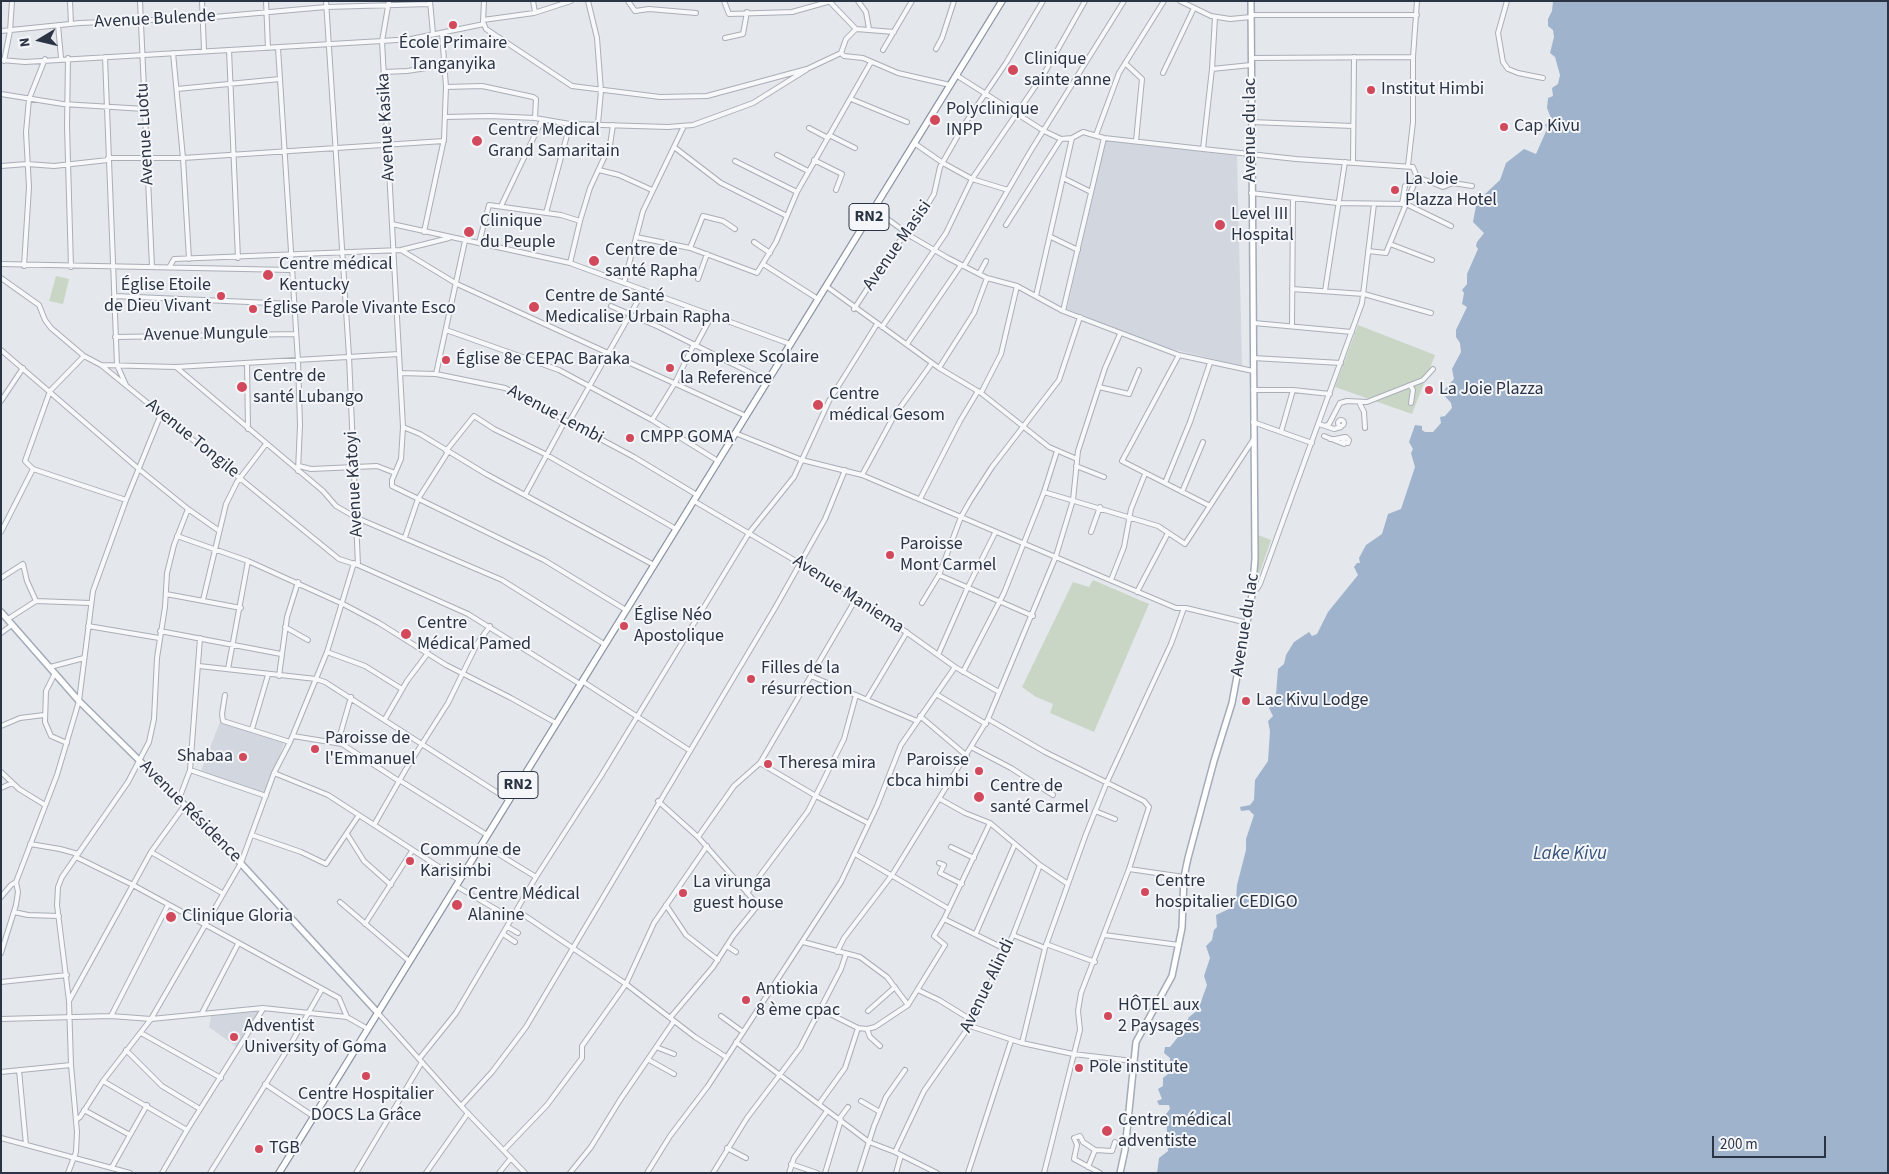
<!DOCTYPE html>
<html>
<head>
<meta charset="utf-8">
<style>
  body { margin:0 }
  #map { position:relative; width:1889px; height:1174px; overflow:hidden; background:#e4e7ec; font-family:"Source Sans 3",sans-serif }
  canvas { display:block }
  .frame { position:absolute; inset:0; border:2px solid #2b3445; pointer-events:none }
  .north { position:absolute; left:15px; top:15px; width:50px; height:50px; -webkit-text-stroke:4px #f4f6f9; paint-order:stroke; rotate:261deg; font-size:14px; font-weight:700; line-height:20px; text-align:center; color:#2b3445 }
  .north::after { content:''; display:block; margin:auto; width:18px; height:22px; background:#2b3445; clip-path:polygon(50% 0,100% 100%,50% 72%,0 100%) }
  .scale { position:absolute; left:1712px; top:1136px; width:114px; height:22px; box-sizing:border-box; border:2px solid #2b3445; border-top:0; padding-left:6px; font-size:15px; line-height:18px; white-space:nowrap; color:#2b3445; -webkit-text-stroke:4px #f4f6f9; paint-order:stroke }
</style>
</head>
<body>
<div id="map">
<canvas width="1889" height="1174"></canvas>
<div class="frame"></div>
<div class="north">N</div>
<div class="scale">200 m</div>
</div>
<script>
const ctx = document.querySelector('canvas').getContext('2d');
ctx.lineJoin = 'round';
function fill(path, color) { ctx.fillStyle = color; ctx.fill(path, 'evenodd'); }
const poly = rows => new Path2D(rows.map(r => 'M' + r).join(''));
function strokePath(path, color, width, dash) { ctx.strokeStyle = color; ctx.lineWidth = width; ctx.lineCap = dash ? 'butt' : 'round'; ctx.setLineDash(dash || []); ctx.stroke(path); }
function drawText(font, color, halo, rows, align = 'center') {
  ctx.font = font + ' "Source Sans 3",sans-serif'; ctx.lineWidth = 4; ctx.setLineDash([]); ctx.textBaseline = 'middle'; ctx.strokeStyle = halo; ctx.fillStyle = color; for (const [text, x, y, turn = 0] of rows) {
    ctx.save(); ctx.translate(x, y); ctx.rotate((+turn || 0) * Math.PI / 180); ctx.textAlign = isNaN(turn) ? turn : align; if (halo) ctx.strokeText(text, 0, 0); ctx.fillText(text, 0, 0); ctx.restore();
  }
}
fill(poly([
  [1106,140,1237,156,1242,366,1159,346,1067,309],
  [220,722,284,743,266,794,201,771],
  [260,1011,238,1048,209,1027,211,1016]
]), '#d2d6de');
fill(poly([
  [56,276,69,279,63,304,49,301],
  [1358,325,1435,355,1412,414,1335,387],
  [1258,535,1271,540,1256,583],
  [1093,580,1149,604,1094,732,1050,713,1053,704,1036,697,1022,687,1073,582,1089,587]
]), '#c9d6c5');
fill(poly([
  [1553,1,1888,1,1888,1173,1157,1173,1159,1158,1168,1151,1166,1114,1170,1109,1169,1105,1159,1105,1157,1101,1162,1099,1158,1089,1163,1086,1163,1078,1168,1074,1170,1063,1170,1058,1164,1053,1165,1047,1170,1047,1182,1032,1189,1017,1198,1010,1207,985,1204,976,1210,958,1206,946,1212,940,1214,930,1217,927,1216,915,1231,908,1236,901,1237,885,1246,850,1246,839,1254,815,1249,810,1241,811,1240,807,1250,805,1254,800,1255,780,1268,761,1270,731,1268,721,1273,716,1269,708,1276,695,1278,669,1284,664,1286,655,1294,642,1309,632,1312,636,1317,634,1328,612,1358,575,1354,567,1357,563,1360,563,1359,558,1366,545,1382,534,1388,514,1401,509,1415,467,1411,453,1413,449,1409,442,1415,425,1422,426,1422,430,1425,432,1433,432,1441,423,1440,417,1445,416,1452,408,1451,403,1443,394,1445,389,1454,379,1452,369,1461,352,1460,343,1456,337,1456,330,1467,307,1462,304,1464,293,1462,290,1467,284,1467,274,1478,249,1476,246,1477,242,1484,233,1473,222,1476,206,1480,204,1483,196,1500,180,1506,163,1524,149,1536,154,1547,129,1545,125,1551,118,1547,108,1548,98,1553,96,1552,88,1558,84,1560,75,1555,57,1550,53,1554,37,1553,30,1548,26,1548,19,1552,11]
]), '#9fb4cc');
const minor = poly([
  [70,1,71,24],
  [140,1,152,267],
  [202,1,204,50],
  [266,1,268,48],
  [326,1,349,356,358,565],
  [389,1,382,41,403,427,401,459,392,480,392,486,544,560,626,610],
  [430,1,433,34],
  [484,1,483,22,486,29,572,86,660,97,707,96,807,69,841,53,846,39,856,29,894,32],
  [533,1,535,12],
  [588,1,597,38,601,91,598,124],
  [628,1,635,11,649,9,696,13],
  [724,1,729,14,792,12,831,1],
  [858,1,866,12,869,29],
  [1180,1,1211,16,1230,19,1251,17],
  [1507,1,1498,33,1503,62,1508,69,1518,73,1543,78],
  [830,2,856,29],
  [1251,15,1417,15],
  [483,20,534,13,571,1],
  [58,25,61,58],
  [1,31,80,23,202,18,326,7,430,4],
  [725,38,743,34,747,12],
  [278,48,298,361,300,425,298,471],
  [936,49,942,38,954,1],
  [229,50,238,258],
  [883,50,912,1],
  [173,53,183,158,189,259],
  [841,53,844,56,863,58,898,73,950,85],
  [105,57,117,365,126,385],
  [68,58,67,126,71,267],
  [1251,58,1413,57],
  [1,60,25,62,382,41,411,39,484,24],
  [4,61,10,31,12,1],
  [1125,63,1142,79,1136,141],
  [1212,69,1251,65],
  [384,72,407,71,446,65],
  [1163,73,1194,8],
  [956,75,1044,131,1061,139,1072,138,1083,132,1104,138,1203,149,1296,159,1413,167,1417,177,1386,253,1368,251],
  [446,87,482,86,533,97,536,99,535,118],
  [177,89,280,79],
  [1,94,63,104,145,109],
  [851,99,907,122],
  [445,117,490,116,535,118,570,124,668,127,693,125,753,103,806,70],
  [1251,122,1353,126],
  [809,128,828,138],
  [829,135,855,148],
  [1096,135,1119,73,1164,1],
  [914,143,943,163,972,179,1008,190],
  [674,147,721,183,787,216],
  [1203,149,1212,69,1215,17],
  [777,155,808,171],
  [108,158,183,158,444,141],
  [814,160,842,174,836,190],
  [735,161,797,192],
  [1353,163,1354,57],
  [1,166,27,164,54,166,108,160],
  [1408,166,1413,122,1413,57,1417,1],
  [599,170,619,175,652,190],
  [1417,177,1443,187,1453,183,1472,186],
  [1063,178,1091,192],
  [1251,193,1337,203,1406,204,1451,226],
  [1402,204,1405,186],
  [501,206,542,120],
  [874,209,912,237,948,258,987,278,1017,286,1063,311,1179,355,1253,371],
  [546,213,570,124],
  [392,224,570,263,790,344],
  [1006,225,1061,139],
  [424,232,444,139,446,87,442,33],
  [636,237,690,248,757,273,776,242,797,192,871,62],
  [1051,237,1078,250],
  [754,242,770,253],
  [479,243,489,205,561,215,580,221],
  [1390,244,1432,260],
  [690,248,703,216,723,221,735,229],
  [401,250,457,284,746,416],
  [570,263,580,221,590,188,610,145,613,125],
  [1,264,291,270],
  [763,264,818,299],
  [24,266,29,187,26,132,29,99,45,59],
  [170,266,174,259,401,250,449,238],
  [964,266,1030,152,1124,1],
  [979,274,986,261],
  [1,278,39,305,45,320,51,328,84,356,101,365,339,559,358,565,468,614,580,684],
  [698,279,707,254],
  [624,283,643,211,684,126],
  [826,286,939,368,981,393,1049,447,1077,459],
  [1292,289,1364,294,1431,313],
  [1325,291,1345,162],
  [114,296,293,304],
  [1036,296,1072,138],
  [611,306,659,327,767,381],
  [854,309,894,248,920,217,934,194,940,167,964,125,1006,63,1043,1],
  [1063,311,1104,138],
  [1254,323,1352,332],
  [1292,326,1293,199],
  [882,327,946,233,972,179,1045,72,1085,1],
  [446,330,559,370,652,420,718,461],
  [115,337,296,334],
  [907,344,961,265],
  [696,345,712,315],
  [1,350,140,470,188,509,218,530],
  [1179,355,1122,461,1210,506],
  [1253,358,1341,363],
  [247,363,248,429],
  [101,365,176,367,399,354],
  [176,367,323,491,336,506,357,518,502,580,604,644],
  [939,368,974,313,987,278],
  [400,373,436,374,505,388,634,457,697,495],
  [436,374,465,241],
  [1410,385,1413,390,1411,403],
  [1099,387,1129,394,1139,370],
  [1253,390,1293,390,1330,394],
  [981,393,1001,354,1017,286],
  [1,401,23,368],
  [1360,404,1364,412,1365,428],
  '1338 423a3 3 0 1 1 6 0a3 3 0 1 1-6 0Z',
  [652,420,675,383,694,344],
  [569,422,644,290],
  [1253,422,1312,443],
  [1319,424,1325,426,1329,424,1340,403,1347,401,1367,402,1423,380,1433,369],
  [1325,426,1334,429,1341,427],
  [403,427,420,434,486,474,654,565],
  [1281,432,1293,390],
  [735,433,802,460,862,475,1176,608,1186,608,1248,623],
  [1324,436,1344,444],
  [1330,439,1335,439,1345,437,1346,437,1349,440,1348,443,1343,442,1344,437],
  [446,451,474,416,494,429,545,454,676,529],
  [299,466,311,469,377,466,395,473],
  [1076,466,1104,477],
  [33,469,126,500],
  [862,475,894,416,932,363],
  [1165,483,1190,422,1210,363],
  [1044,492,1158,526,1185,544,1253,440],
  [1182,492,1203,442],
  [525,495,565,421],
  [920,499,960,421,978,391],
  [694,501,857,597,955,667,999,692],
  [1,532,33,469,25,461,50,391,84,356],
  [1091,532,1100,507],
  [177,536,248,561,343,604,379,623,446,665,511,698,556,723],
  [405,537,418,499,448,452],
  [939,575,1033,616],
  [1,578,23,564,27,581,36,601],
  [1111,580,1124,547,1131,509,1145,474],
  [1253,589,1257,589,1260,584,1362,303,1374,204],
  [1137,592,1168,533],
  [166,594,241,608],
  [203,600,226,504,237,482,266,444],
  [922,603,939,575,961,517,970,501,992,467,1059,380,1080,317],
  [8,619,36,601,90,603],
  [88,626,159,638],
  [285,627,308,640],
  [160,631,281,654],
  [1,633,12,625],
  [327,652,365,666,402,689],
  [938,655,967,589,995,533],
  [199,666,316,679,325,682,509,800],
  [50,667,84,658],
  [228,669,248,561],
  [963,672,1004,593,1044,492,1057,451],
  [55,673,46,691,45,722,51,736,67,743],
  [279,676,287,617,298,582],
  [811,676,917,721],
  [582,681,689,750],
  [936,694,986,724],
  [225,695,222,714,223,721,290,742],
  [867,699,907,632],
  [920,716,967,756],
  [385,719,407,681,428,653],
  [988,719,1045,752,1144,801,1149,807,1129,869,1081,993,1078,1011,1080,1030,1044,1173],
  [1,726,20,718,44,715],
  [252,729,268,675],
  [293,736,342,744,399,781],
  [338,742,351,697],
  [971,747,1011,768,1053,795],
  [760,763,816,796,868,823],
  [190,770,266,796],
  [1,772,19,789,45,805],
  [274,773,328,795,459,880],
  [399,780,487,835],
  [1,788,12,783],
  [179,799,190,770,200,638],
  [940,799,965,813,990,823,1040,865,1068,884],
  [658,801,698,837,758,905,733,936,713,967,670,1018],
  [1095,811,1115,819],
  [990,823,944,919,1005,949],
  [374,825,406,769,448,703,477,644,490,626],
  [347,834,364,861,391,885],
  [252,835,301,852,326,864,359,815],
  [698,837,734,786,760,763,857,597],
  [30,844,60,849,78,854],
  [482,844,536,877],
  [951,847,974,858],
  [151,852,222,893],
  [855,854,949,909],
  [76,857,133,885,339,998,347,1017],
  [939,863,944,865,940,873,962,884],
  [1129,869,1184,877],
  [456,886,513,919],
  [747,893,808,811,844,739,856,695],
  [1,897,11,885,16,882],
  [340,902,409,961],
  [666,905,686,935,718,960],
  [518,911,626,984,695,1037,726,1057],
  [14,912,28,915,59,916],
  [365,924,412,851],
  [508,927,518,933],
  [976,933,1015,844],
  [503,934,515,942],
  [1013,935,1045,948],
  [1104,935,1179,945],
  [803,942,860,957,887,977,908,1005],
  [1046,944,1095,962],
  [727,946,736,952],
  [837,952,844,938,892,875,988,719,1056,556,1073,500,1078,451,1105,368,1120,334],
  [1,953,16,905,18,892,16,882,57,775,79,701,93,591,126,500,161,414],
  [1,982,67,975],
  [918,990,939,1000,973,1021],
  [69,1001,151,852,185,805],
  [820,1009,858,1028],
  [868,1011,895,987],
  [202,1013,238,944],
  [378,1013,461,1106,525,1173],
  [111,1016,168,905],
  [721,1016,743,1032],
  [1,1019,111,1016,151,1019,263,1008,347,1017,368,1029],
  [970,1026,1022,1043,1073,1054,1133,1061],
  [867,1029,870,1037,880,1046],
  [141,1033,221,1078],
  [736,1042,869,1142,895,1152,937,1173],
  [1022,1043,1045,948,1086,834,1107,782,1171,644,1184,608],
  [656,1047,674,1054],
  [126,1050,162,1086,200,1109],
  [419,1059,456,1013,536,877,601,776,749,533,794,477,829,401,877,324],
  [649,1060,674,1074],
  [19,1070,26,1145],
  [1,1072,71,1065],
  [103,1081,187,1130],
  [265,1084,313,1116],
  [861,1101,880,1112],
  [819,1104,845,1068,858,1028,867,1029,875,1027,908,1005,945,945,934,936,944,919],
  [461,1106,492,1072,526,1027,775,608,825,519,845,470],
  [84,1110,130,1135],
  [839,1119,848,1107],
  [76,1120,80,1117,103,1081,151,1019,241,863,274,773,290,742,327,652,354,563],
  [1,1138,130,1173],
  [1077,1145,1074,1138,1080,1136,1083,1142,1095,1150,1088,1167],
  [1077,1145,1074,1159,1100,1173],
  [727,1148,746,1158],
  [504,1150,547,1105,582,1058,582,1046,626,984,654,923,707,846],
  [1095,1150,1112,1151,1115,1142],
  [895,1152,924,1091,973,1021,1013,935,1040,865],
  [791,1164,817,1173],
  [112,1167,147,1105],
  [68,1173,76,1152,77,1132,71,1065,69,1001,57,905,58,887,62,877,128,782,149,742,154,719,157,658,165,607,167,573,174,545,188,509],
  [162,1173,187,1130,263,1009],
  [210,1173,289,1047,322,989],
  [356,1173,422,1062],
  [426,1173,468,1113],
  [499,1173,511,1158],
  [570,1173,591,1147,620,1100,674,1021],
  [647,1173,670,1136,708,1086,841,882,877,806,901,745,955,667],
  [713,1173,747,1118,800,1048,841,969,846,954],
  [789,1173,794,1158,827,1111],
  [825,1173,841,1120],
  [859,1173,874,1126,886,1097,905,1070],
  [896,1173,901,1155],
  [968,1173,1011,1041]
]);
const major = poly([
  [1,612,79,701,213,833,378,1013],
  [1120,1173,1125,1150,1136,1042,1172,976,1182,928,1184,877,1188,858,1214,761,1232,703,1252,595,1255,559,1251,1]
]);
const highway = poly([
  [279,1173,1002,1]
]);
strokePath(minor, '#a9aeb7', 6);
strokePath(major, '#a3abb8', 8);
strokePath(highway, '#8b94a3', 8);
strokePath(minor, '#f7f8fa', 4);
strokePath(major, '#fff', 5);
strokePath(highway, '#fff', 5.5);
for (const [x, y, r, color] of [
  [453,25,5,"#d1495b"],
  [1013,70,6,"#d1495b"],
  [1371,90,5,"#d1495b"],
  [935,120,6,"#d1495b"],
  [1504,127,5,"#d1495b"],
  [477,141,6,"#d1495b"],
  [1395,190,5,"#d1495b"],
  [1220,225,6,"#d1495b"],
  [469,232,6,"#d1495b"],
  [594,261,6,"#d1495b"],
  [268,275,6,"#d1495b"],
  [221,296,5,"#d1495b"],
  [534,307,6,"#d1495b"],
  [253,309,5,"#d1495b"],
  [446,360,5,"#d1495b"],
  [670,368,5,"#d1495b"],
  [242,387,6,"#d1495b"],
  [1429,390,5,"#d1495b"],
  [818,405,6,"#d1495b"],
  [630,438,5,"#d1495b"],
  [890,555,5,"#d1495b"],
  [624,626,5,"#d1495b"],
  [406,634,6,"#d1495b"],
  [751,679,5,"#d1495b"],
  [1246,701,5,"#d1495b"],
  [315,749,5,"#d1495b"],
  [243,757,5,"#d1495b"],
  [768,764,5,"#d1495b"],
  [979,771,5,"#d1495b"],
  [979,797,6,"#d1495b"],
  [410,861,5,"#d1495b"],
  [1145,892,5,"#d1495b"],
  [683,893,5,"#d1495b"],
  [457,905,6,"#d1495b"],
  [171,917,6,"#d1495b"],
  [746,1000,5,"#d1495b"],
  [1108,1016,5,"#d1495b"],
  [234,1037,5,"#d1495b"],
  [1079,1068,5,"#d1495b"],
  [366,1076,5,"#d1495b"],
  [1107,1131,6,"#d1495b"],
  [259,1149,5,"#d1495b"]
]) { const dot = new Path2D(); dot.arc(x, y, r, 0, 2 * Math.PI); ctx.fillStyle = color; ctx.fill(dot); strokePath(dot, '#f4f6f9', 2); }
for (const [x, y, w] of [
  [869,217,40],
  [518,785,40]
]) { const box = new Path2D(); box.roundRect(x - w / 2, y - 13.5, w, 27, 4); ctx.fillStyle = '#f4f6f9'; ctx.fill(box); strokePath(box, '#2b3445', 1); }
drawText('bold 16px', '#2b3445', null, [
  ["RN2",869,217],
  ["RN2",518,785]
]);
drawText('18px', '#2b3445', '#f4f6f9', [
  ["Avenue Bulende",155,20,-3],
  ["Avenue Kasika",387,127,-93],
  ["Avenue du lac",1251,130,-90],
  ["Avenue Luotu",146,134,-93],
  ["Avenue Masisi",898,246,-55],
  ["Avenue Mungule",206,335,-1],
  ["Avenue Lembi",555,415,28],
  ["Avenue Tongile",192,439,39],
  ["Avenue Katoyi",355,484,-93],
  ["Avenue Maniema",848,595,33],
  ["Avenue du lac",1246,625,-81],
  ["Avenue Résidence",190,812,45],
  ["Avenue Alindi",988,986,-64]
]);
drawText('18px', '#2b3445', '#f4f6f9', [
  ["École Primaire",453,44,"center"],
  ["Tanganyika",453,65,"center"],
  ["Clinique",1024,60],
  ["sainte anne",1024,81],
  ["Institut Himbi",1381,90],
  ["Polyclinique",946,110],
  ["INPP",946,131],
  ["Cap Kivu",1514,127],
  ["Centre Medical",488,131],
  ["Grand Samaritain",488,152],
  ["La Joie",1405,180],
  ["Plazza Hotel",1405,201],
  ["Level III",1231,215],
  ["Hospital",1231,236],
  ["Clinique",480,222],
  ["du Peuple",480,243],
  ["Centre de",605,251],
  ["santé Rapha",605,272],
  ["Centre médical",279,265],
  ["Kentucky",279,286],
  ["Église Etoile",211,286,"right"],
  ["de Dieu Vivant",211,307,"right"],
  ["Centre de Santé",545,297],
  ["Medicalise Urbain Rapha",545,318],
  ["Église Parole Vivante Esco",263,309],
  ["Complexe Scolaire",680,358],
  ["la Reference",680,379],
  ["Église 8e CEPAC Baraka",456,360],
  ["Centre de",253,377],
  ["santé Lubango",253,398],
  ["La Joie Plazza",1439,390],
  ["Centre",829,395],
  ["médical Gesom",829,416],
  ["CMPP GOMA",640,438],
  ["Paroisse",900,545],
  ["Mont Carmel",900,566],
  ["Église Néo",634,616],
  ["Apostolique",634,637],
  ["Centre",417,624],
  ["Médical Pamed",417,645],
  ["Filles de la",761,669],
  ["résurrection",761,690],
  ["Lac Kivu Lodge",1256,701],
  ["Paroisse de",325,739],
  ["l'Emmanuel",325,760],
  ["Shabaa",233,757,"right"],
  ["Paroisse",969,761,"right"],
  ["cbca himbi",969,782,"right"],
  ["Theresa mira",778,764],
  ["Centre de",990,787],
  ["santé Carmel",990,808],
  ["Commune de",420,851],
  ["Karisimbi",420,872],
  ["Centre",1155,882],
  ["hospitalier CEDIGO",1155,903],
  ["La virunga",693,883],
  ["guest house",693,904],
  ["Centre Médical",468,895],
  ["Alanine",468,916],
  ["Clinique Gloria",182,917],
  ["Antiokia",756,990],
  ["8 ème cpac",756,1011],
  ["HÔTEL aux",1118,1006],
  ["2 Paysages",1118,1027],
  ["Adventist",244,1027],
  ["University of Goma",244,1048],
  ["Pole institute",1089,1068],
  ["Centre Hospitalier",366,1095,"center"],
  ["DOCS La Grâce",366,1116,"center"],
  ["Centre médical",1118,1121],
  ["adventiste",1118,1142],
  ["TGB",269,1149]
], 'left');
drawText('italic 19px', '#34527a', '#f4f6f9', [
  ["Lake Kivu",1570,855]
]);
</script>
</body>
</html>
